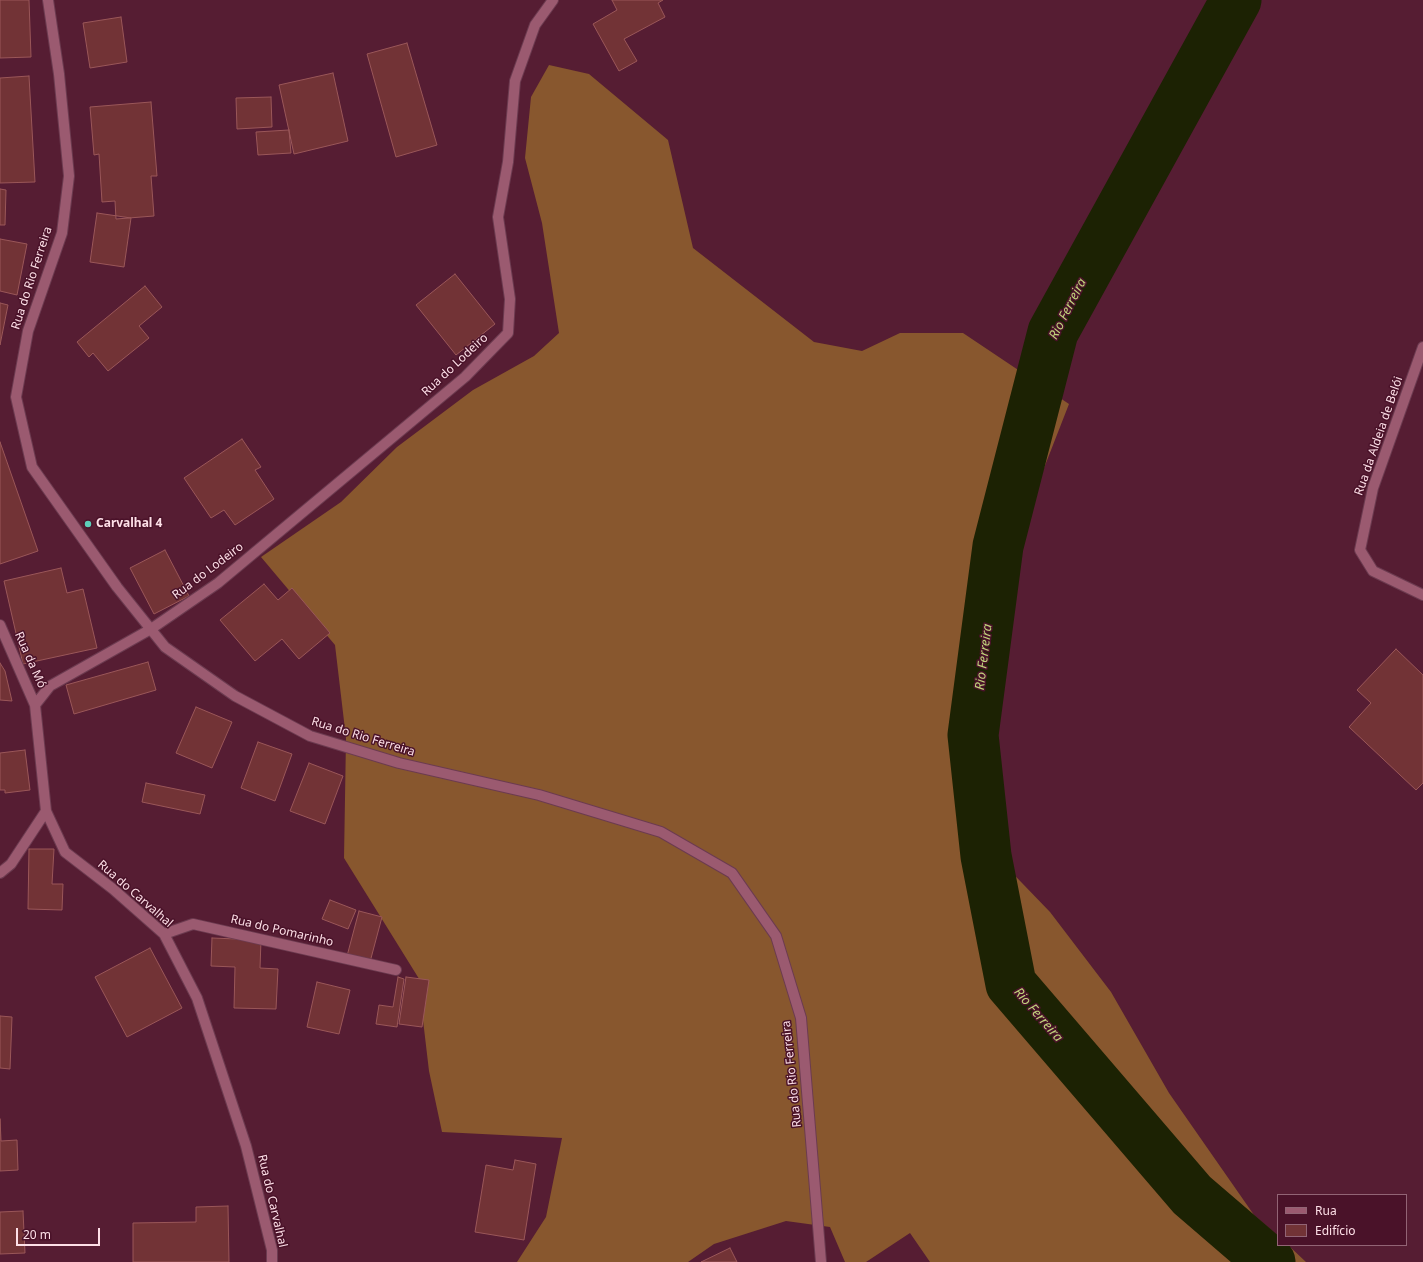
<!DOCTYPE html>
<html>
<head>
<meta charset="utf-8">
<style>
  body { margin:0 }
  #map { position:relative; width:1423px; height:1262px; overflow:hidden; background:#561d33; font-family:"Noto Sans",sans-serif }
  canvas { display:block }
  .legend { position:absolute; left:1277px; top:1194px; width:130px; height:52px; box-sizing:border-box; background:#4a1229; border:1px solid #926475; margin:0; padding:5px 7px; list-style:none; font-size:12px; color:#fddfe7 }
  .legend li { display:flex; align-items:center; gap:8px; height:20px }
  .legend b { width:20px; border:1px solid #926475 }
  .scale { position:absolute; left:16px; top:1228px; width:84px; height:18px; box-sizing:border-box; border:2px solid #fddfe7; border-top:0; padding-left:5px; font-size:12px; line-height:14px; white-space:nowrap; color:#fddfe7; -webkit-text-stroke:3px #4a1229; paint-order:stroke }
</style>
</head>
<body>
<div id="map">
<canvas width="1423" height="1262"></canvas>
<ul class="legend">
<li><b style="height:5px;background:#9b5a70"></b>Rua</li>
<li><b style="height:11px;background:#723336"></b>Edifício</li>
</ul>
<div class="scale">20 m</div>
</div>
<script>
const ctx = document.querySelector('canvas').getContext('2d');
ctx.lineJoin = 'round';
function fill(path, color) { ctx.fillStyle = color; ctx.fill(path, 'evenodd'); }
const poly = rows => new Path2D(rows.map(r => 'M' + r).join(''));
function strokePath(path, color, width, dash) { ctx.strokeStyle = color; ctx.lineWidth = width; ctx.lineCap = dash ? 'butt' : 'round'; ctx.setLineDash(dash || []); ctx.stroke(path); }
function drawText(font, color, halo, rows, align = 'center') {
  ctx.font = font + ' "Noto Sans",sans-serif'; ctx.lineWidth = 3; ctx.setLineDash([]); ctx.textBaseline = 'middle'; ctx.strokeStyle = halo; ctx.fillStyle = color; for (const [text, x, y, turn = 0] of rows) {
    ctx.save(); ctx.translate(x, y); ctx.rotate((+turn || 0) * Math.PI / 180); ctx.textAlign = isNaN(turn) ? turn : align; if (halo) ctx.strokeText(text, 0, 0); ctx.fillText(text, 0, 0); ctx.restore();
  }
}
fill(poly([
  [549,65,589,74,668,140,693,248,814,342,862,351,900,333,963,333,1069,404,1021,527,988,716,995,855,1050,912,1111,992,1169,1093,1254,1215,1278,1236,1278,1245,1288,1245,1306,1262,930,1262,910,1233,866,1262,845,1262,830,1227,786,1221,714,1244,688,1262,517,1262,546,1217,562,1138,442,1132,429,1071,423,1020,421,982,344,858,346,738,335,645,261,557,341,502,397,447,473,390,534,356,559,333,542,223,525,158,531,97]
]), '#88572e');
strokePath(poly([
  [1236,0,1053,332,998,546,973,735,986,856,1011,984,1192,1195,1270,1262]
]), '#1c2203', 51);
const building = poly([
  [0,0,29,0,31,57,0,58,0,0],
  [612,0,663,0,658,3,665,17,624,39,637,61,619,71,593,24,617,10,612,0],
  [121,17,127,62,90,68,83,23,121,17],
  [407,43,437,145,396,157,367,54,407,43],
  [333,73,348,141,294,154,279,85,333,73],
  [29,76,35,182,0,183,0,78,29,76],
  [271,97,272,127,237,129,236,98,271,97],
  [151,102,157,176,151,176,154,216,116,219,115,201,102,202,99,154,94,155,90,107,151,102],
  [289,130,291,153,258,155,256,132,289,130],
  [0,189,6,190,5,225,0,225,0,189],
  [97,213,131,218,124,267,90,262,97,213],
  [0,239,27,244,17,295,0,291,0,239],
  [455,274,495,324,456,355,416,305,455,274],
  [145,286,162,307,139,326,149,338,108,371,93,353,89,357,77,342,145,286],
  [0,303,8,305,0,345,0,303],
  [242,439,261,467,255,470,274,499,235,525,224,510,211,518,184,478,242,439],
  [0,442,38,551,0,564,0,442],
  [165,550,189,596,154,614,130,568,165,550],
  [61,568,67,593,83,589,97,648,23,664,4,581,61,568],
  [264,584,278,600,292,588,330,633,299,659,282,639,255,661,220,620,264,584],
  [1396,649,1423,675,1423,783,1416,790,1349,727,1371,703,1357,690,1396,649],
  [148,662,156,690,74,714,66,685,148,662],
  [0,663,5,671,12,701,0,700,0,663],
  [196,707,232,722,212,768,176,753,196,707],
  [258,742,292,754,275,801,241,788,258,742],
  [25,750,30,790,5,793,5,790,0,790,0,753,25,750],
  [309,763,343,776,325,824,290,811,309,763],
  [146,783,205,795,200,814,142,802,146,783],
  [29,849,54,849,52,884,63,884,62,910,28,909,29,849],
  [330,900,356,910,348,929,322,919,330,900],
  [359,911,382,917,370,962,347,956,359,911],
  [212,938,261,940,260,968,278,969,276,1009,234,1008,235,967,211,966,212,938],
  [150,948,182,1008,127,1037,95,977,150,948],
  [398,977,404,979,397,1027,376,1024,379,1005,393,1007,398,977],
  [406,977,429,980,422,1027,399,1024,406,977],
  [317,982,350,990,339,1034,307,1027,317,982],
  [0,1016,12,1017,10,1069,0,1068,0,1016],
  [0,1119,1,1141,17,1140,18,1170,0,1171,0,1119],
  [515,1160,536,1164,524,1240,475,1232,486,1165,513,1170,515,1160],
  [228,1206,229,1262,133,1262,133,1223,196,1222,196,1207,228,1206],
  [23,1211,25,1253,0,1254,0,1212,23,1211],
  [730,1248,737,1262,701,1262,730,1248]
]);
fill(building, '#723336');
strokePath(building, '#9a5759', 1);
const minor = poly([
  [1423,347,1373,488,1360,550,1373,571,1423,595],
  [0,625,35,705],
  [0,873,11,864,46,811],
  [164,934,193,924,396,970],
  [272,1262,272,1250,246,1146,197,998,164,934,113,889,65,852,46,811,35,705,50,686,151,629,218,583,465,377,508,333,510,299,498,217,508,162,515,81,535,25,553,0]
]);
const tertiary = poly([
  [48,0,59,74,69,176,62,233,28,331,16,397,32,467,117,587,165,647,235,696,310,736,399,763,539,795,661,832,732,873,776,936,801,1018,821,1262]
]);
strokePath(minor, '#6c3b50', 12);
strokePath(tertiary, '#6c3b50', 12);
strokePath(minor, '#9b5a70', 10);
strokePath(tertiary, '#9b5a70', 10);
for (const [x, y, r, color] of [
  [88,524,4,"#5dceb9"]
]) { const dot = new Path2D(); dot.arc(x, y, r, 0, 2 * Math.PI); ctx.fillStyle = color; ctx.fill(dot); strokePath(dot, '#4a1229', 1.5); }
drawText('12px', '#fddfe7', '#4a1229', [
  ["Rua do Rio Ferreira",32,278,-72],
  ["Rua do Lodeiro",455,365,-43],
  ["Rua da Aldeia de Belói",1379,436,-71],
  ["Rua do Lodeiro",208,571,-37],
  ["Rua da Mó",30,660,66],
  ["Rua do Rio Ferreira",363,737,17],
  ["Rua do Carvalhal",135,894,41],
  ["Rua do Pomarinho",282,931,13],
  ["Rua do Rio Ferreira",792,1074,-96],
  ["Rua do Carvalhal",272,1201,77]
]);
drawText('bold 12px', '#fddfe7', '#4a1229', [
  ["Carvalhal 4",96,524]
], 'left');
drawText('italic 13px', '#c0d47b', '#4a1229', [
  ["Rio Ferreira",1068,309,-63],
  ["Rio Ferreira",984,657,-83],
  ["Rio Ferreira",1038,1015,49]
]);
</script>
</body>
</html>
